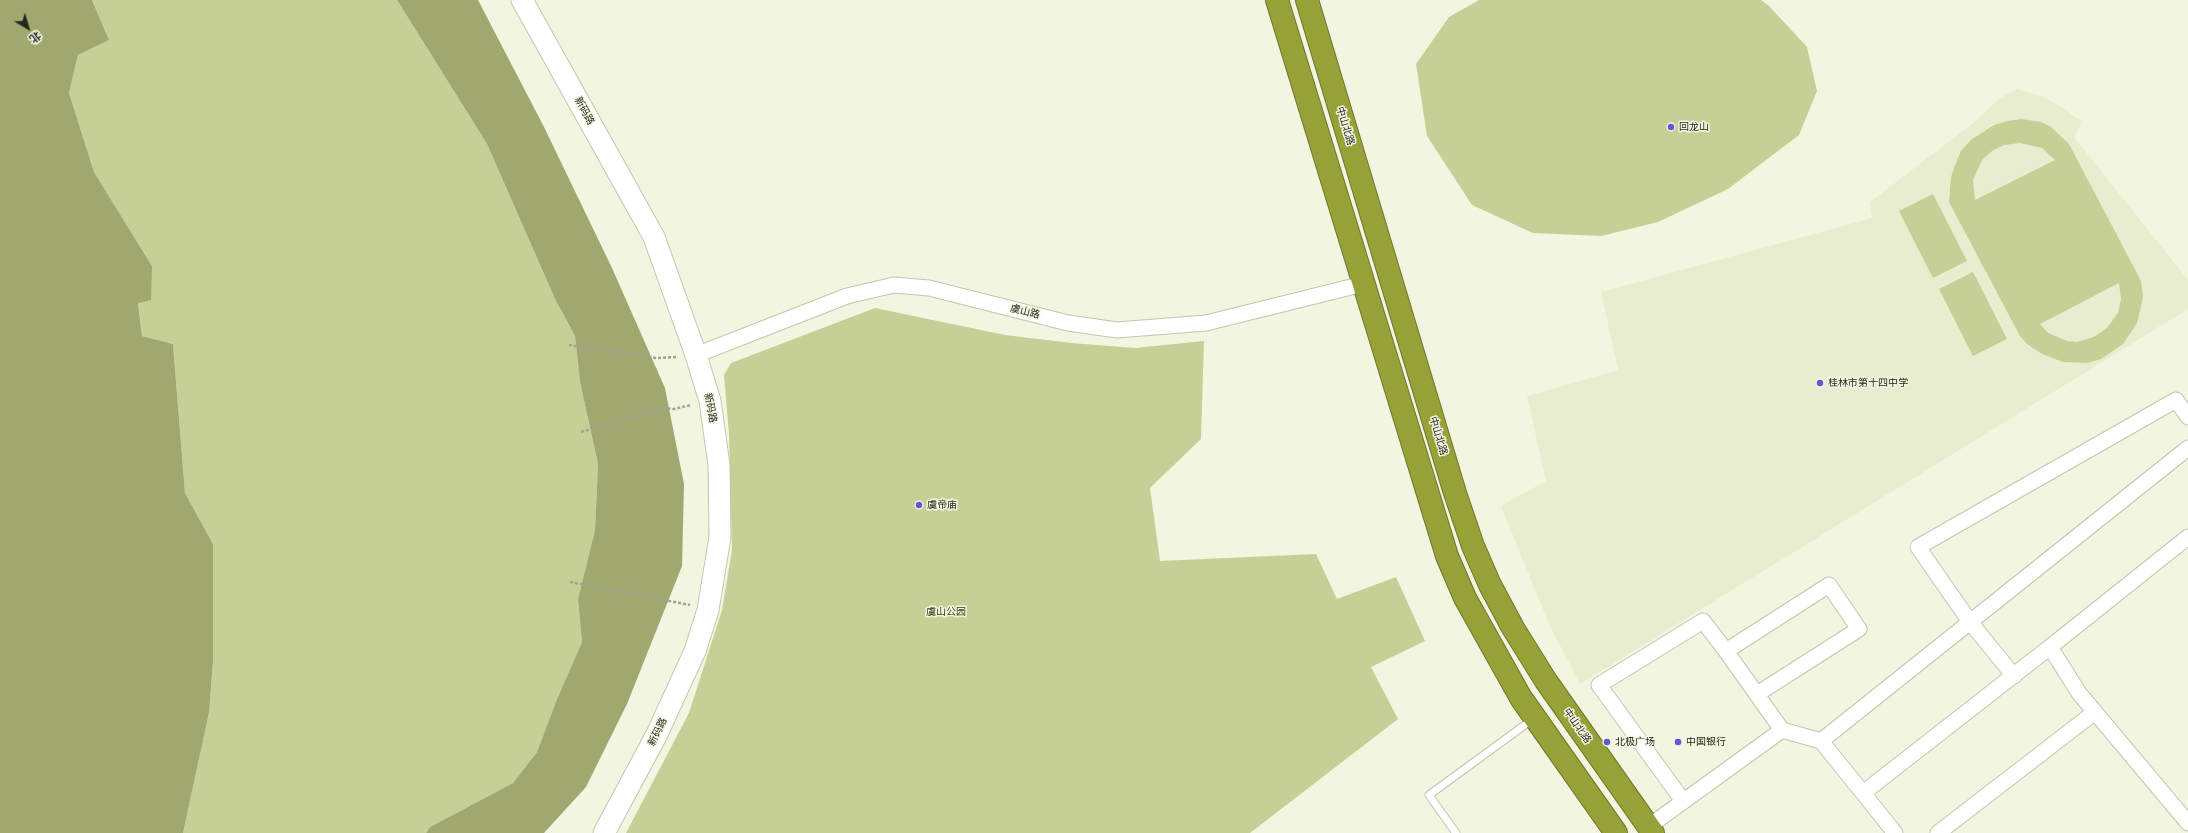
<!DOCTYPE html>
<html>
<head>
<meta charset="utf-8">
<style>
  body { margin:0 }
  #map { position:relative; width:2188px; height:833px; overflow:hidden; background:#f2f6e0; font-family:"Archivo Narrow","Noto Sans SC",sans-serif }
  canvas { display:block }
  .north { position:absolute; left:8px; top:8px; width:40px; height:40px; -webkit-text-stroke:3px #f2f6e0; paint-order:stroke; rotate:142deg; font-size:11px; font-weight:700; line-height:16px; text-align:center; color:#26271f }
  .north::after { content:''; display:block; margin:auto; width:14px; height:18px; background:#26271f; clip-path:polygon(50% 0,100% 100%,50% 72%,0 100%) }
</style>
</head>
<body>
<div id="map">
<canvas width="2188" height="833"></canvas>
<div class="north">北</div>
</div>
<script>
const ctx = document.querySelector('canvas').getContext('2d');
ctx.lineJoin = 'round';
function fill(path, color) { ctx.fillStyle = color; ctx.fill(path, 'evenodd'); }
const poly = rows => new Path2D(rows.map(r => 'M' + r).join(''));
function strokePath(path, color, width, dash) { ctx.strokeStyle = color; ctx.lineWidth = width; ctx.lineCap = dash ? 'butt' : 'round'; ctx.setLineDash(dash || []); ctx.stroke(path); }
function drawText(font, color, halo, rows, align = 'center') {
  ctx.font = font + ' "Archivo Narrow","Noto Sans SC",sans-serif'; ctx.lineWidth = 3; ctx.setLineDash([]); ctx.textBaseline = 'middle'; ctx.strokeStyle = halo; ctx.fillStyle = color; for (const [text, x, y, turn = 0] of rows) {
    ctx.save(); ctx.translate(x, y); ctx.rotate((+turn || 0) * Math.PI / 180); ctx.textAlign = isNaN(turn) ? turn : align; if (halo) ctx.strokeText(text, 0, 0); ctx.fillText(text, 0, 0); ctx.restore();
  }
}
fill(poly([
  [2016,89,2041,96,2063,108,2082,122,2074,137,2188,280,2188,309,1580,684,1549,624,1501,506,1546,481,1527,396,1618,370,1601,292,1872,218,1870,202,1972,124,1998,100]
]), '#e8edcf');
fill(poly([
  [92,0,397,0,487,144,555,299,575,336,580,382,598,464,595,530,578,599,582,642,557,699,537,752,513,783,430,827,426,833,183,833,209,713,213,662,213,544,185,493,173,344,142,336,138,302,152,266,94,172,69,93,78,55,109,40],
  [1479,0,1761,0,1769,6,1807,47,1817,91,1799,135,1728,189,1658,222,1601,236,1533,233,1472,205,1427,136,1416,64,1449,17],
  [2021,119,2041,122,2050,126,2069,144,2141,281,2143,297,2137,323,2123,344,2101,359,2087,363,2063,362,2042,354,2027,344,2020,336,1949,202,1951,177,1956,163,1961,151,1971,140,1994,125,2008,121],
  [2020,143,2042,148,2055,160,1975,200,1973,180,1982,160,1992,151,2004,145],
  [2119,283,2121,299,2118,313,2107,328,2094,337,2077,342,2067,341,2048,333,2040,324],
  [1933,194,1967,261,1933,278,1899,211],
  [1973,272,2007,339,1973,356,1939,289],
  [875,308,1005,335,1071,343,1135,348,1204,341,1201,439,1150,488,1160,561,1316,554,1337,599,1396,577,1425,641,1371,667,1398,719,1250,833,626,833,689,713,722,610,732,550,729,434,724,375,731,363]
]), '#c6cf95');
fill(poly([
  [0,0,92,0,109,40,78,55,69,93,94,172,152,266,151,300,138,303,142,336,173,344,185,493,213,544,213,662,209,713,183,833,0,833],
  [397,0,478,0,544,127,612,268,665,388,684,484,682,566,627,704,586,787,544,833,426,833,430,827,513,783,537,752,557,699,582,642,578,599,595,530,598,464,580,382,575,336,555,299,487,144]
]), '#a0a86f');
const lane = poly([
  [1456,833,1429,795,1533,719]
]);
const street = poly([
  [696,355,847,296,894,285,929,288,1068,323,1117,330,1206,323,1363,284],
  [2188,537,2050,647,2079,693,2188,823],
  [2050,647,1863,793,1821,741,2188,448],
  [2014,676,1970,622,1918,547,2176,400,2188,417],
  [1757,694,1859,629,1829,585,1726,651,1782,730],
  [1863,793,1895,833],
  [1683,801,1599,685,1703,621,1726,651],
  [1648,827,1782,730,1821,741],
  [1938,833,2095,712]
]);
const secondary = poly([
  [522,0,654,237,696,355,710,401,719,465,720,537,708,610,695,651,657,734,604,833]
]);
const highway = poly([
  [1277,0,1447,556,1465,598,1521,698,1616,833],
  [1307,0,1455,493,1473,546,1490,585,1513,628,1546,681,1653,833]
]);
strokePath(lane, '#c2c6b1', 9);
strokePath(street, '#c2c6b1', 17);
strokePath(secondary, '#c2c6b1', 23);
strokePath(highway, '#6f762f', 24);
strokePath(poly([
  [569,345,656,358,676,357],
  [581,432,661,408,674,409,691,405],
  [570,582,690,605]
]), '#a0a393', 2.5, [3, 2]);
strokePath(lane, '#fff', 7);
strokePath(street, '#fff', 15);
strokePath(secondary, '#fff', 21);
strokePath(highway, '#96a138', 22);
for (const [x, y, r, color] of [
  [1671,127,4,"#5f5ad3"],
  [1820,383,4,"#5f5ad3"],
  [919,505,4,"#5f5ad3"],
  [1607,742,4,"#5f5ad3"],
  [1678,742,4,"#5f5ad3"]
]) { const dot = new Path2D(); dot.arc(x, y, r, 0, 2 * Math.PI); ctx.fillStyle = color; ctx.fill(dot); strokePath(dot, '#f2f6e0', 1.5); }
drawText('10px', '#26271f', '#f2f6e0', [
  ["新码路",584,111,61],
  ["中山北路",1345,126,73],
  ["虞山路",1025,312,14],
  ["新码路",710,408,79],
  ["中山北路",1438,436,73],
  ["中山北路",1577,726,55],
  ["新码路",658,732,-64]
]);
drawText('10px', '#26271f', '#f2f6e0', [
  ["回龙山",1679,127],
  ["桂林市第十四中学",1828,383],
  ["虞帝庙",927,505],
  ["北极广场",1615,742],
  ["中国银行",1686,742]
], 'left');
drawText('10px', '#373c0f', '#f2f6e0', [
  ["虞山公园",946,612]
]);
</script>
</body>
</html>
